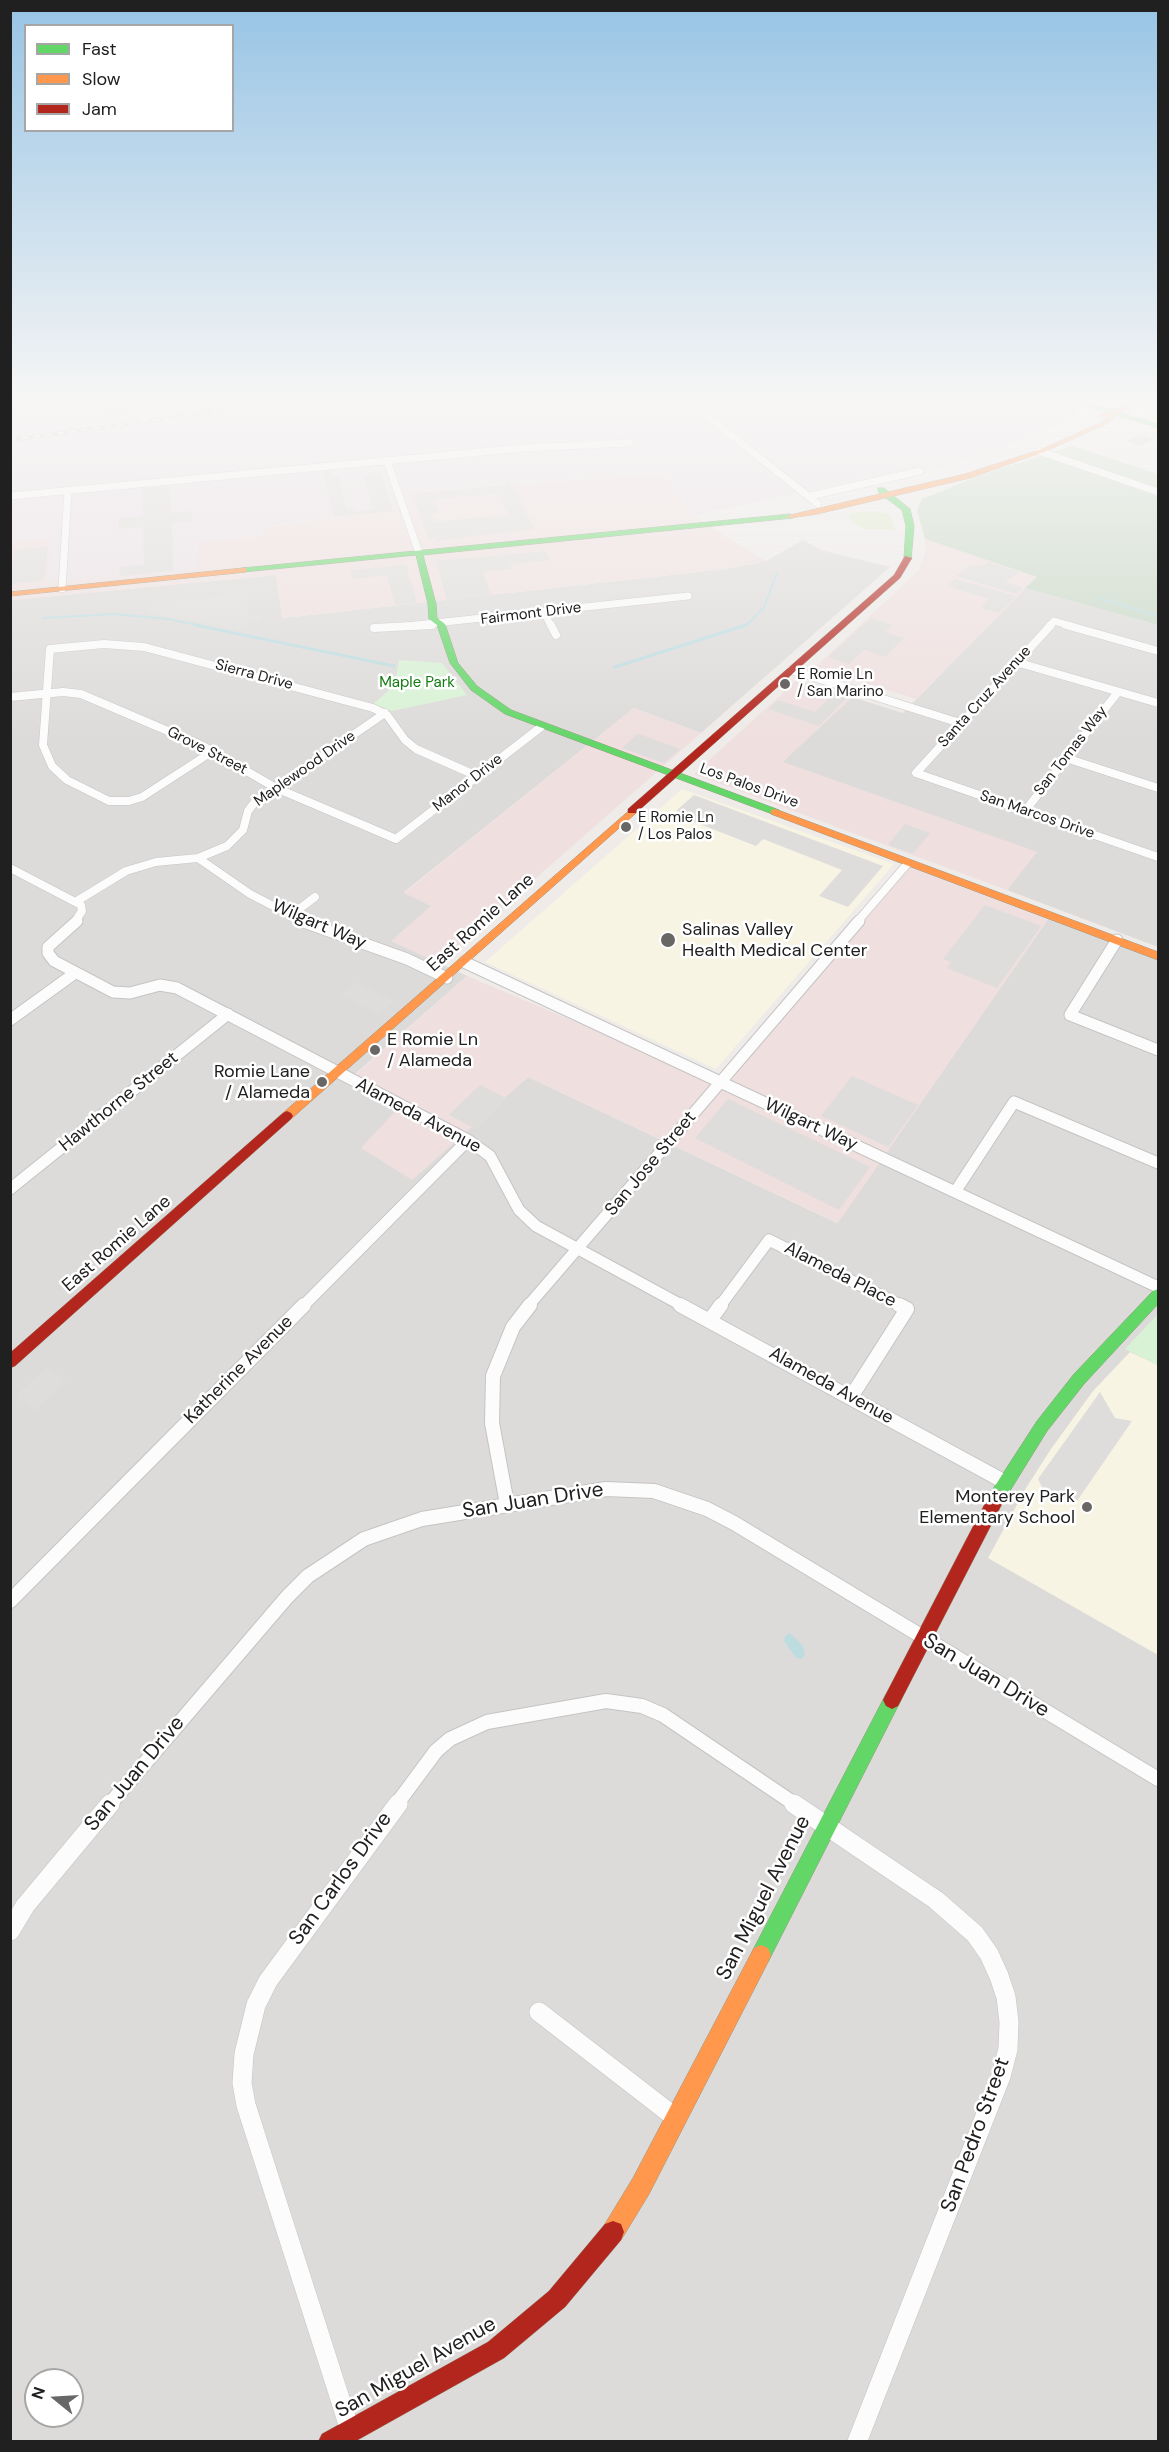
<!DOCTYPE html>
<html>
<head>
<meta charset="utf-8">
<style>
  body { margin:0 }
  #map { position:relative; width:1169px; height:2452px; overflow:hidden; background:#eeebe8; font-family:"DM Sans",sans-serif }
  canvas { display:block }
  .frame { position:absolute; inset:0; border:12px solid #202020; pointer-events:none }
  .legend { position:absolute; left:24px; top:24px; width:210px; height:108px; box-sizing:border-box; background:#fff; border:2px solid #a6a6a6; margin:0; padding:8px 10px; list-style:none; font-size:18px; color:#202020 }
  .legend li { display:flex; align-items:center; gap:12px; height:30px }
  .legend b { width:30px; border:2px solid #a6a6a6 }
  .north { position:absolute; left:24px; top:2368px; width:60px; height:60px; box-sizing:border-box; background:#fff; border:2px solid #a6a6a6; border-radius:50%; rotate:288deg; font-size:16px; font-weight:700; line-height:24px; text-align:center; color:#202020 }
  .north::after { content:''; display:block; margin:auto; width:21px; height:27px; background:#686766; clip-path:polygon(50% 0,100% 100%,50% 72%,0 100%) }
</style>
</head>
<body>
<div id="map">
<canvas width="1169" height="2452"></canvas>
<div class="frame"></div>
<ul class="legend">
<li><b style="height:8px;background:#63d668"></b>Fast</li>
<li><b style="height:8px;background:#ff974d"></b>Slow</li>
<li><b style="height:8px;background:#b3261e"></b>Jam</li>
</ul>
<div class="north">N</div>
</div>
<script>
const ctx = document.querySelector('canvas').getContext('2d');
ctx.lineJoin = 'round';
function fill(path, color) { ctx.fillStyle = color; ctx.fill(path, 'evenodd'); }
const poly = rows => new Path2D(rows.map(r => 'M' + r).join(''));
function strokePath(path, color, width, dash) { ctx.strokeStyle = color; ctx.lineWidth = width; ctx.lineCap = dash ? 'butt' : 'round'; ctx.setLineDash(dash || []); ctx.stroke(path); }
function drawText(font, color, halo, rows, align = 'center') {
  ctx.font = font + ' "DM Sans",sans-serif'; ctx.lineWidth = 5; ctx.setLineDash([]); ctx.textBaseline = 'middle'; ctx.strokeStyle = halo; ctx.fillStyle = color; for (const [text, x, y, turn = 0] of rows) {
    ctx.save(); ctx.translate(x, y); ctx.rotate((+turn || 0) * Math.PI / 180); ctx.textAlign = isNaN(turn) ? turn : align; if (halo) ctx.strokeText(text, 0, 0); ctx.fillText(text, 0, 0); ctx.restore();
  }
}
fill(poly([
  [803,540,821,550,890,567,701,733,634,708,404,892,432,906,392,941,467,976,354,1075,401,1105,412,1179,528,1077,837,1223,1051,915,1158,958,1158,2441,11,2442,11,600,276,575,283,618,725,569,766,561],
  [36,2380,72,2380,72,2416,36,2416],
  [1025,588,1158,625,1158,947,1007,890,1036,852,782,762,852,697,903,713]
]), '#dddbda');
fill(poly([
  [663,473,693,516,766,561,725,569,282,618,276,575,11,600,11,542,52,538,47,582,196,569,198,541,268,535,267,527,411,507,407,492],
  [925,539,1037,577,916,699,815,667,919,570,925,553],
  [797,680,852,697,783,762,1037,852,1007,890,694,774],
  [634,708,701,733,439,963,391,941,431,906,404,893],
  [908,863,1051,915,838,1223,528,1077,412,1180,361,1148,401,1105,354,1076,467,976,720,1083]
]), '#efdfdf');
fill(poly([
  [11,397,1158,397,1158,415,1110,400,1098,400,1077,409,1079,416,1011,444,919,475,902,471,693,516,663,473,407,492,412,507,268,526,268,535,198,541,196,569,46,582,52,538,11,542]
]), '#ebe1e7');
fill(poly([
  [682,789,894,864,716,1069,485,962],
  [1130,1352,1158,1365,1158,1655,988,1558,1026,1488,1051,1449,1093,1391]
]), '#f7f4e4');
fill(poly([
  [873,511,890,515,895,530,865,529,855,525,848,516,850,513]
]), '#dee9c8');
fill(poly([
  [1072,446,1158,474,1158,625,1025,588,1037,577,925,539,917,510,922,499,981,475]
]), '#c8d8c6');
fill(poly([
  [399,660,442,663,467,695,392,711,373,704,395,685],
  [1158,1314,1158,1365,1125,1349]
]), '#d8f2d5');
fill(poly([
  [99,397,128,397,132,416,103,417],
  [323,470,331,470,332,477,339,476,346,509,354,509,355,512,374,509,363,476,375,471,381,472,393,511,334,517],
  [505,481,511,481,534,529,435,541,434,538,429,539,412,494,506,485],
  [498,494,508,515,434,522,431,513,439,513,434,499],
  [169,486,171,513,192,511,193,521,172,523,173,571,120,576,119,567,144,565,143,527,119,529,119,518,143,516,142,488],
  [48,547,44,580,11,584,11,565,13,565,14,550],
  [546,551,550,560,510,564,512,569,483,572,491,595,447,600,436,561],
  [989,562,1020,572,1005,582,1023,588,1017,594,955,576,970,566,983,566],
  [406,565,417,603,395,605,387,575,352,579,351,570],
  [955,579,1016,596,999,613,981,608,989,599,947,586],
  [246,593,249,616,260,615,260,620,249,621,238,630,145,612,156,602],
  [871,618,892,625,885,632,904,638,885,657,864,650,849,664,828,657],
  [834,693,847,698,819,726,768,709,778,700,815,712],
  [638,734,639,734,680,749,664,763,622,748],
  [694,795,883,866,848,907,819,896,842,870,763,839,756,846,684,818,687,815,676,811],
  [905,824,930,833,913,854,888,845],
  [985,905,1041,926,997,988,947,968,951,962,943,959],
  [356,982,395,1001,379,1015,340,995],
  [852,1076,918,1105,888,1147,821,1116],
  [480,1085,507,1099,476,1129,449,1115],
  [728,1099,870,1167,839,1210,695,1138],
  [47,1367,67,1381,35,1411,15,1396],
  [1100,1392,1115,1418,1132,1421,1077,1501,1044,1491,1038,1479]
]), '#dedddc');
fill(poly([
  [790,1633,803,1646,805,1654,802,1659,796,1658,784,1641,785,1636]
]), '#bddce0');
strokePath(poly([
  [1099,598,1158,616],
  [43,618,114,614,168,619,202,626],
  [742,626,748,624,764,607,777,573]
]), '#bddce0', 2);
strokePath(poly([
  [195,625,394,666],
  [615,667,746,625]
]), '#bddce0', 3);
fill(poly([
  [1140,434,1155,439,1141,446,1126,441]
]), '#d5d2cf');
const streetFar4 = poly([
  [683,397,818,504],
  [1039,451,1158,492],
  [387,461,419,553],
  [10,496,523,448,629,443],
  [810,496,920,471],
  [62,589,68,491],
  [544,612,551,626],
  [407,626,688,596],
  [1049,626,1054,621,1071,626]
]);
const streetFar3 = poly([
  [551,625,556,635],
  [1051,625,916,773,1158,857],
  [1066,625,1158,651],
  [374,628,432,625],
  [1016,662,1158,703],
  [791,670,960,723],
  [10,697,63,692,81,694,203,746,276,788,396,839,541,727],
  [213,751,142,797,129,801,109,801,67,780,52,766,43,745,50,649,104,644,144,647,373,708,387,715,405,740,416,749,477,776],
  [1066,758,1158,788],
  [1025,811,1118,692],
  [198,858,250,894,304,922],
  [10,868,81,905,82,911,75,922],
  [77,901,126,871,156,862,198,858,227,846,243,830,248,811,254,803,385,713],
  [290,916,315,897],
  [857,922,908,863]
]);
const streetFar2 = poly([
  [77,921,48,947,48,953,54,961,113,992,130,993,160,985,177,988,468,1140,490,1156,519,1210,536,1226,683,1306],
  [301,921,407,959,447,978],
  [1117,940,1070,1015,1158,1050],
  [464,962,1158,1287],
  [10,1020,75,973],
  [10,1189,228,1014],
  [955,1192,1014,1102,1158,1163],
  [303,1306,468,1140],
  [528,1306,859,921],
  [720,1306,769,1240,902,1306]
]);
const streetFar1 = poly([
  [680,1305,1005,1482],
  [710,1320,721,1305],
  [851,1397,907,1309,899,1305],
  [507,1504,492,1423,493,1376,513,1327,530,1305],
  [10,1601,304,1305],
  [109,1805,287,1597,308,1576,364,1539,422,1519,606,1489,654,1491,707,1509,734,1523,1158,1779],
  [396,1805,436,1751,450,1739,487,1722,606,1701,642,1706,663,1715,796,1805]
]);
const street = poly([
  [794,1804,936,1900,975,1934,989,1954,999,1976,1006,1997,1009,2022,1008,2049,1001,2076,857,2442],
  [10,1931,25,1906,110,1804],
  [539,2012,676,2118],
  [350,2430,246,2105,242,2083,244,2054,256,2005,268,1981,398,1804]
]);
const fast = poly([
  [1056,397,1067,397,1158,424,1158,428,1056,397],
  [878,488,884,488,910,509,914,526,911,560,904,558,906,526,902,510,878,492,878,488],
  [790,514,794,516,793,518,423,555,436,604,437,618,445,624,458,663,477,686,511,710,779,810,779,814,775,815,505,714,471,690,450,663,437,625,429,619,428,604,416,555,243,572,239,570,243,568,790,514],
  [1158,1289,1158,1304,1084,1384,1047,1431,1003,1502,997,1504,991,1502,989,1497,991,1492,1037,1421,1074,1374,1153,1291,1158,1289],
  [892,1691,898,1694,901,1700,898,1706,768,1962,761,1965,754,1962,751,1955,754,1948,886,1694,892,1691]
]);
const slow = poly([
  [1140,397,1148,397,1115,415,1112,420,1104,425,1046,451,970,478,817,514,790,518,786,516,965,474,1042,449,1100,423,1108,416,1101,416,1101,414,1110,412,1140,397],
  [243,568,246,568,246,572,10,596,10,592,243,568],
  [632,808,636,809,636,813,291,1119,283,1119,281,1116,283,1113,632,808],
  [775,809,1158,952,1158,960,771,814,771,810,775,809],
  [761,1945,768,1948,771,1955,768,1962,649,2194,621,2240,613,2243,605,2240,602,2232,605,2224,633,2178,754,1948,761,1945]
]);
const jam = poly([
  [905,556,912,558,900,578,636,813,628,813,628,809,894,575,905,556],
  [287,1111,291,1113,293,1116,291,1119,15,1366,10,1368,10,1353,283,1113,287,1111],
  [997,1490,1003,1492,1005,1497,1003,1502,898,1706,892,1709,886,1706,883,1700,886,1694,991,1492,997,1490],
  [613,2221,621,2224,624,2232,621,2240,565,2307,504,2358,354,2442,318,2442,322,2434,488,2342,549,2291,605,2224,613,2221]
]);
strokePath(streetFar4, '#c5c4c3', 8);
strokePath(streetFar3, '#c5c4c3', 9);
strokePath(streetFar2, '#c5c4c3', 13);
strokePath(streetFar1, '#c5c4c3', 16);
strokePath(street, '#c5c4c3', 20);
strokePath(fast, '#989781', 1);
strokePath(slow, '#989781', 1);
strokePath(jam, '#989781', 1);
strokePath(streetFar4, '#fcfcfc', 7);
strokePath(streetFar3, '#fcfcfc', 8);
strokePath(streetFar2, '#fcfcfc', 11);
strokePath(streetFar1, '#fcfcfc', 14);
strokePath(street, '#fcfcfc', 19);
fill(fast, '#63d668');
fill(slow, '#ff974d');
fill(jam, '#b3261e');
const rail = poly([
  [10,440,325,397]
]);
strokePath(rail, '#cbcbca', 4);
strokePath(rail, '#fff', 2, [6]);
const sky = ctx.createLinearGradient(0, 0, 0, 741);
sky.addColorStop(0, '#97c4e5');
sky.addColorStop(0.54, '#f7f6f5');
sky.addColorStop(1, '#f7f6f500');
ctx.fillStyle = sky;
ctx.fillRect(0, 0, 1169, 741);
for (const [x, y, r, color] of [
  [785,684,6,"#686766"],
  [626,827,6,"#686766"],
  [668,940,8,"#686766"],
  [375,1050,6,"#686766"],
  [322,1082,6,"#686766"],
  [1087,1507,6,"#686766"]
]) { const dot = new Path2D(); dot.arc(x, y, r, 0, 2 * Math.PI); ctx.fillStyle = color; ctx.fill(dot); strokePath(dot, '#fff', 2); }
drawText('15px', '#202020', '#fff', [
  ["Fairmont Drive",531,614,-7],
  ["Sierra Drive",254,675,15],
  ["Santa Cruz Avenue",985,697,-48],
  ["Grove Street",207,751,27],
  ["San Tomas Way",1071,751,-52],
  ["Maplewood Drive",305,769,-35],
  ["Manor Drive",468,783,-38],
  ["Los Palos Drive",749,786,20],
  ["San Marcos Drive",1037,815,19]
]);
drawText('15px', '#202020', '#fff', [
  ["E Romie Ln",797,675],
  ["/ San Marino",797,692],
  ["E Romie Ln",638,818],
  ["/ Los Palos",638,835]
], 'left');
drawText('15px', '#107c0f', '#fff', [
  ["Maple Park",417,683]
]);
drawText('18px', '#202020', '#fff', [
  ["East Romie Lane",481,923,-42],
  ["Wilgart Way",319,925,23],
  ["Hawthorne Street",119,1102,-39],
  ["Alameda Avenue",418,1116,28],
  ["Wilgart Way",811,1125,25],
  ["San Jose Street",651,1164,-50],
  ["East Romie Lane",117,1244,-41],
  ["Alameda Place",840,1275,27],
  ["Katherine Avenue",239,1370,-45],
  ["Alameda Avenue",831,1386,29]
]);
drawText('18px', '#202020', '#fff', [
  ["Salinas Valley",682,930],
  ["Health Medical Center",682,951],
  ["E Romie Ln",387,1040],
  ["/ Alameda",387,1061],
  ["Romie Lane",310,1072,"right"],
  ["/ Alameda",310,1093,"right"],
  ["Monterey Park",1075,1497,"right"],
  ["Elementary School",1075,1518,"right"]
], 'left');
drawText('21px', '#202020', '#fff', [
  ["San Juan Drive",533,1501,-9],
  ["San Juan Drive",986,1676,31],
  ["San Juan Drive",135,1774,-50],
  ["San Carlos Drive",341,1879,-54],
  ["San Miguel Avenue",764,1898,-63],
  ["San Pedro Street",976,2135,-70],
  ["San Miguel Avenue",416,2368,-30]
]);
</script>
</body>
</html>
